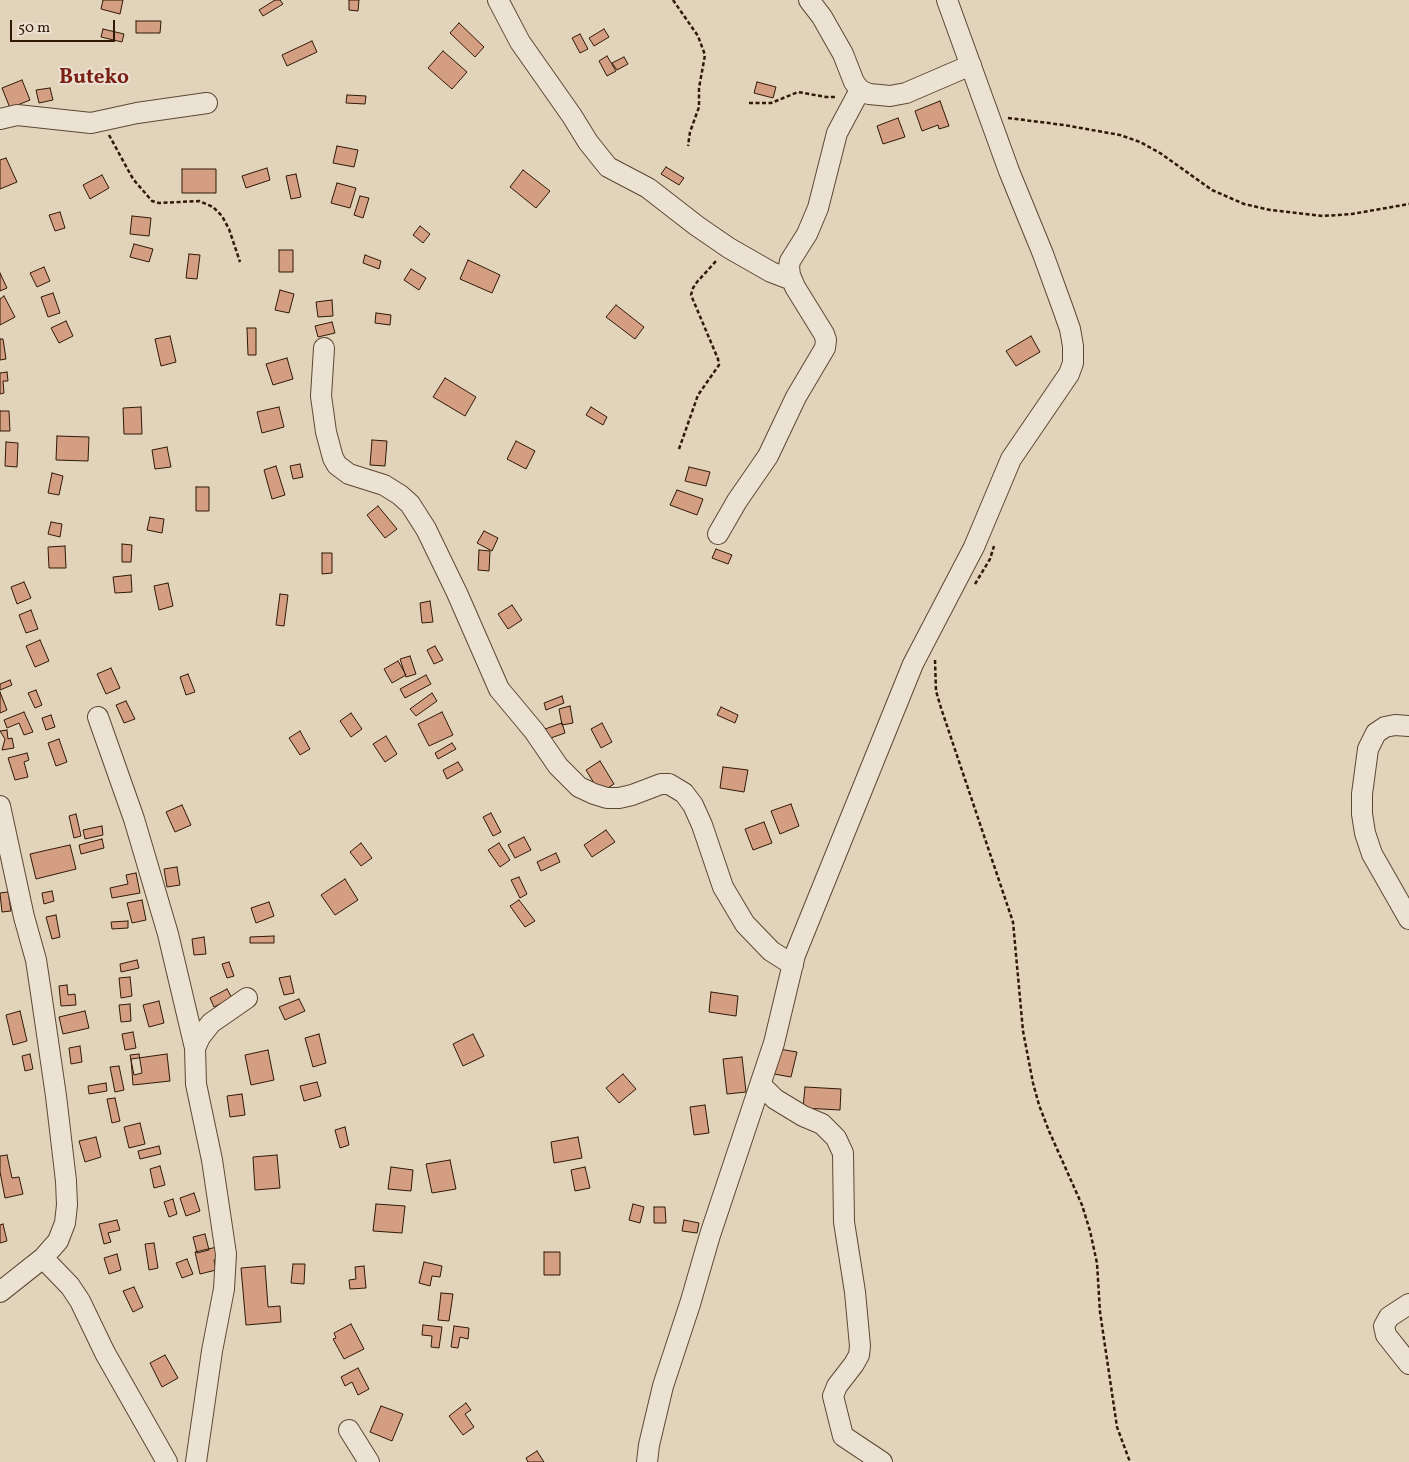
<!DOCTYPE html>
<html>
<head>
<meta charset="utf-8">
<style>
  body { margin:0 }
  #map { position:relative; width:1409px; height:1462px; overflow:hidden; background:#e2d3bb; font-family:Vollkorn,serif }
  canvas { display:block }
  .scale { position:absolute; left:10px; top:20px; width:105px; height:22px; box-sizing:border-box; border:2px solid #301905; border-top:0; padding-left:6px; font-size:15px; line-height:18px; white-space:nowrap; color:#301905; -webkit-text-stroke:4px #ece2d3; paint-order:stroke }
</style>
</head>
<body>
<div id="map">
<canvas width="1409" height="1462"></canvas>
<div class="scale">50 m</div>
</div>
<script>
const ctx = document.querySelector('canvas').getContext('2d');
ctx.lineJoin = 'round';
function fill(path, color) { ctx.fillStyle = color; ctx.fill(path, 'evenodd'); }
const poly = rows => new Path2D(rows.map(r => 'M' + r).join(''));
function strokePath(path, color, width, dash) { ctx.strokeStyle = color; ctx.lineWidth = width; ctx.lineCap = dash ? 'butt' : 'round'; ctx.setLineDash(dash || []); ctx.stroke(path); }
function drawText(font, color, halo, rows, align = 'center') {
  ctx.font = font + ' Vollkorn,serif'; ctx.lineWidth = 4; ctx.setLineDash([]); ctx.textBaseline = 'middle'; ctx.strokeStyle = halo; ctx.fillStyle = color; for (const [text, x, y, turn = 0] of rows) {
    ctx.save(); ctx.translate(x, y); ctx.rotate((+turn || 0) * Math.PI / 180); ctx.textAlign = isNaN(turn) ? turn : align; if (halo) ctx.strokeText(text, 0, 0); ctx.fillText(text, 0, 0); ctx.restore();
  }
}
const building = poly([
  [103,0,123,0,120,14,101,9,103,0],
  [275,0,280,0,283,4,263,16,259,10,275,0],
  [349,0,359,0,358,11,349,10,349,0],
  [136,21,161,21,160,33,136,33,136,21],
  [459,23,484,47,475,57,450,33,459,23],
  [103,29,124,34,122,42,101,37,103,29],
  [604,29,609,37,594,46,589,38,604,29],
  [580,34,588,49,580,53,572,38,580,34],
  [312,41,317,52,287,66,282,55,312,41],
  [443,51,467,72,452,89,428,68,443,51],
  [607,56,616,71,607,76,599,61,607,56],
  [624,57,628,64,617,70,612,63,624,57],
  [22,80,30,100,10,108,2,88,22,80],
  [757,82,776,87,773,98,754,93,757,82],
  [50,88,53,100,39,103,36,90,50,88],
  [347,95,366,96,365,104,346,103,347,95],
  [940,101,949,126,939,129,938,125,922,131,915,111,940,101],
  [898,118,905,137,883,144,877,126,898,118],
  [337,146,358,150,354,167,333,163,337,146],
  [6,158,17,182,0,189,0,160,6,158],
  [666,167,684,178,679,185,661,174,666,167],
  [267,168,270,180,246,188,242,176,267,168],
  [182,169,216,169,216,193,182,193,182,169],
  [523,170,550,191,536,208,510,187,523,170],
  [296,174,301,197,291,199,286,176,296,174],
  [102,175,109,188,90,199,83,185,102,175],
  [337,183,356,188,350,208,331,203,337,183],
  [360,196,369,198,363,218,354,215,360,196],
  [60,212,65,228,55,231,49,215,60,212],
  [132,216,151,218,149,236,130,234,132,216],
  [420,226,430,234,423,243,413,235,420,226],
  [134,244,153,249,149,262,130,257,134,244],
  [279,250,293,250,293,272,279,272,279,250],
  [189,254,200,255,197,279,186,278,189,254],
  [365,255,381,261,379,269,363,263,365,255],
  [468,260,500,275,492,293,460,279,468,260],
  [44,267,50,281,37,287,30,273,44,267],
  [411,269,426,278,419,290,404,280,411,269],
  [0,273,7,288,0,291,0,273],
  [280,290,294,294,289,313,275,310,280,290],
  [53,293,60,313,48,317,41,297,53,293],
  [4,296,15,317,0,325,0,299,4,296],
  [332,300,333,316,318,317,316,302,332,300],
  [616,305,644,327,635,339,606,317,616,305],
  [376,313,391,315,390,325,375,323,376,313],
  [66,321,73,336,59,343,51,328,66,321],
  [332,322,335,333,318,337,315,326,332,322],
  [247,328,256,328,256,355,248,355,247,328],
  [170,336,176,362,161,366,155,339,170,336],
  [1031,336,1040,352,1016,366,1006,351,1031,336],
  [0,339,3,339,6,359,0,360,0,339],
  [287,358,293,379,273,385,266,364,287,358],
  [7,372,8,381,3,381,4,393,0,394,0,373,7,372],
  [445,378,476,397,465,416,433,397,445,378],
  [141,407,142,434,124,434,123,408,141,407],
  [279,407,284,427,262,433,257,412,279,407],
  [591,407,607,417,603,425,586,415,591,407],
  [0,411,9,411,10,431,0,431,0,411],
  [57,436,89,437,88,461,56,460,57,436],
  [372,440,387,441,385,466,370,465,372,440],
  [516,441,535,451,526,469,507,459,516,441],
  [6,442,18,443,17,467,5,466,6,442],
  [167,447,171,467,155,469,152,450,167,447],
  [300,464,303,477,293,479,290,466,300,464],
  [276,466,285,495,272,499,264,470,276,466],
  [689,467,710,472,706,486,685,481,689,467],
  [52,473,63,476,59,495,48,493,52,473],
  [196,487,209,487,209,511,196,511,196,487],
  [677,490,703,499,697,515,670,505,677,490],
  [378,506,397,529,385,538,367,515,378,506],
  [150,517,164,519,162,533,147,530,150,517],
  [51,522,62,524,60,537,48,534,51,522],
  [484,531,498,538,492,551,477,543,484,531],
  [122,544,132,545,131,562,122,562,122,544],
  [65,546,66,568,49,568,48,547,65,546],
  [716,549,732,555,728,564,712,558,716,549],
  [479,550,490,551,489,571,478,570,479,550],
  [322,553,332,553,332,573,322,574,322,553],
  [131,575,132,592,115,593,113,577,131,575],
  [24,582,31,598,17,604,11,587,24,582],
  [168,583,173,606,159,610,154,586,168,583],
  [280,594,288,595,284,626,276,625,280,594],
  [430,601,433,622,422,623,420,603,430,601],
  [512,605,522,620,508,629,498,614,512,605],
  [31,610,38,629,26,633,19,615,31,610],
  [40,640,49,661,35,667,26,646,40,640],
  [435,646,443,660,434,664,427,650,435,646],
  [410,656,416,674,406,677,400,659,410,656],
  [398,661,406,675,392,683,384,669,398,661],
  [111,668,120,688,106,694,97,674,111,668],
  [188,674,195,692,186,695,180,677,188,674],
  [426,675,431,684,405,698,400,689,426,675],
  [10,680,12,685,0,690,0,684,10,680],
  [36,690,42,705,35,708,28,693,36,690],
  [0,692,7,710,0,713,0,692],
  [432,693,437,701,416,716,410,709,432,693],
  [562,696,564,703,546,710,544,703,562,696],
  [126,701,135,719,124,723,116,705,126,701],
  [570,706,573,723,562,725,559,709,570,706],
  [721,707,738,715,735,723,717,715,721,707],
  [24,712,33,732,24,735,19,723,7,728,4,720,24,712],
  [442,712,453,735,429,746,418,724,442,712],
  [351,713,362,729,351,737,340,721,351,713],
  [51,715,55,727,46,730,42,718,51,715],
  [562,723,565,733,548,739,545,729,562,723],
  [602,723,612,742,601,748,591,729,602,723],
  [7,730,8,739,12,738,14,748,2,750,5,739,0,731,7,730],
  [300,731,310,749,300,755,289,738,300,731],
  [386,736,397,754,385,762,373,744,386,736],
  [59,739,67,762,56,766,48,743,59,739],
  [452,743,456,749,438,759,435,753,452,743],
  [27,753,29,760,24,762,28,777,15,780,8,758,27,753],
  [600,761,614,784,600,793,586,770,600,761],
  [458,762,463,770,447,779,443,770,458,762],
  [723,767,748,770,744,792,720,788,723,767],
  [791,804,799,826,780,834,771,811,791,804],
  [182,805,191,825,175,832,166,812,182,805],
  [491,813,501,832,493,836,483,817,491,813],
  [76,814,81,836,74,838,69,816,76,814],
  [764,822,772,843,753,850,745,829,764,822],
  [102,826,103,835,85,839,83,830,102,826],
  [606,830,615,842,592,857,584,845,606,830],
  [524,837,531,850,515,858,508,845,524,837],
  [102,839,104,848,81,854,79,845,102,839],
  [361,843,372,858,361,866,350,852,361,843],
  [499,843,510,860,500,867,488,850,499,843],
  [70,845,76,869,36,879,30,854,70,845],
  [556,853,560,862,541,871,537,862,556,853],
  [177,867,180,885,167,887,164,869,177,867],
  [136,873,140,893,112,898,110,888,128,884,126,875,136,873],
  [519,877,527,894,520,898,511,880,519,877],
  [345,879,358,900,335,915,321,895,345,879],
  [52,891,54,901,44,904,42,893,52,891],
  [8,892,11,911,2,912,0,893,8,892],
  [142,900,146,920,132,923,127,903,142,900],
  [519,900,535,921,525,927,510,906,519,900],
  [269,902,274,916,256,923,251,908,269,902],
  [56,915,60,937,52,939,46,917,56,915],
  [128,921,128,928,112,929,111,922,128,921],
  [274,936,274,943,250,943,250,937,274,936],
  [204,937,206,954,194,955,192,939,204,937],
  [137,960,139,968,121,972,120,964,137,960],
  [229,962,234,976,227,978,222,964,229,962],
  [290,976,294,993,284,995,279,978,290,976],
  [130,977,132,996,121,998,119,978,130,977],
  [67,985,68,995,75,994,76,1005,61,1006,59,986,67,985],
  [227,989,232,998,214,1007,210,998,227,989],
  [711,992,738,996,736,1016,709,1012,711,992],
  [299,999,305,1011,285,1020,279,1007,299,999],
  [159,1001,164,1023,149,1027,143,1005,159,1001],
  [130,1004,131,1021,121,1022,119,1005,130,1004],
  [20,1011,27,1041,13,1045,6,1015,20,1011],
  [85,1011,89,1028,63,1034,59,1017,85,1011],
  [133,1032,136,1048,125,1050,122,1034,133,1032],
  [319,1034,326,1063,313,1067,305,1038,319,1034],
  [473,1034,484,1056,463,1066,453,1044,473,1034],
  [80,1046,82,1062,71,1064,69,1048,80,1046],
  [779,1049,797,1052,791,1077,774,1074,779,1049],
  [268,1050,274,1080,251,1085,245,1055,268,1050],
  [30,1054,33,1069,25,1071,22,1056,30,1054],
  [139,1054,142,1073,134,1075,130,1055,139,1054],
  [167,1054,170,1081,133,1085,131,1059,167,1054],
  [742,1057,746,1092,727,1094,723,1059,742,1057],
  [119,1066,124,1090,115,1092,110,1067,119,1066],
  [623,1074,636,1089,619,1103,606,1088,623,1074],
  [317,1082,321,1096,304,1101,300,1086,317,1082],
  [106,1083,107,1091,89,1094,88,1086,106,1083],
  [805,1087,841,1089,840,1110,803,1108,805,1087],
  [242,1094,245,1115,230,1117,227,1096,242,1094],
  [115,1098,120,1121,112,1123,107,1099,115,1098],
  [705,1105,709,1133,694,1135,690,1107,705,1105],
  [140,1123,145,1144,129,1148,124,1127,140,1123],
  [345,1127,349,1145,340,1148,335,1130,345,1127],
  [96,1137,101,1157,85,1162,79,1141,96,1137],
  [578,1137,582,1158,554,1163,551,1142,578,1137],
  [159,1146,161,1154,140,1159,138,1151,159,1146],
  [7,1155,12,1178,19,1177,23,1194,5,1198,0,1172,0,1156,7,1155],
  [277,1155,280,1188,255,1190,253,1157,277,1155],
  [450,1160,456,1189,432,1193,426,1164,450,1160],
  [160,1166,165,1185,154,1188,150,1169,160,1166],
  [391,1167,413,1170,411,1191,388,1189,391,1167],
  [585,1167,590,1188,575,1191,571,1170,585,1167],
  [194,1193,200,1211,186,1216,180,1198,194,1193],
  [173,1199,177,1214,169,1217,164,1202,173,1199],
  [376,1204,405,1206,402,1233,373,1231,376,1204],
  [633,1204,644,1207,640,1223,629,1220,633,1204],
  [654,1207,665,1207,666,1223,654,1223,654,1207],
  [117,1220,120,1230,108,1233,111,1242,104,1244,99,1224,117,1220],
  [684,1220,699,1223,697,1233,682,1231,684,1220],
  [3,1224,7,1241,0,1243,0,1225,3,1224],
  [205,1234,209,1250,197,1253,193,1237,205,1234],
  [154,1243,158,1268,149,1270,145,1244,154,1243],
  [217,1247,219,1259,214,1260,216,1270,200,1274,195,1252,217,1247],
  [544,1252,560,1252,560,1275,544,1275,544,1252],
  [117,1254,121,1270,109,1274,104,1258,117,1254],
  [187,1259,193,1274,182,1278,176,1263,187,1259],
  [424,1262,442,1266,440,1277,432,1276,430,1286,419,1283,424,1262],
  [293,1264,305,1264,304,1284,291,1283,293,1264],
  [265,1266,268,1307,280,1306,281,1322,246,1325,241,1268,265,1266],
  [364,1266,366,1288,350,1289,349,1280,356,1279,355,1267,364,1266],
  [134,1287,143,1307,133,1312,123,1291,134,1287],
  [441,1293,453,1294,449,1321,438,1320,441,1293],
  [351,1324,364,1349,344,1359,333,1339,336,1338,334,1333,351,1324],
  [423,1325,442,1327,439,1348,431,1347,432,1336,422,1335,423,1325],
  [454,1326,469,1328,468,1339,460,1337,458,1348,451,1347,454,1326],
  [165,1355,178,1378,162,1387,150,1363,165,1355],
  [358,1368,369,1389,358,1395,352,1382,345,1386,341,1377,358,1368],
  [466,1403,471,1410,465,1414,474,1427,463,1435,449,1416,466,1403],
  [381,1406,403,1414,392,1441,370,1432,381,1406],
  [537,1451,544,1462,528,1462,526,1458,537,1451]
]);
fill(building, '#d49e83');
strokePath(building, '#301905', 1);
const minor = poly([
  [498,0,520,42,572,116,588,142,608,167,648,188,697,226,729,248,771,272,792,280],
  [809,0,822,17,843,54,854,82,860,90,869,94,890,96,906,93,971,65],
  [0,119,17,115,91,123,137,113,207,103],
  [324,348,321,396,326,432,333,458,337,465,349,474,384,485,400,495,410,504,426,529,457,593,499,689,534,731,558,766,579,787,594,794,607,798,619,798,632,795,661,784,669,784,684,793,693,805,702,825,723,887,745,924,771,951,793,965],
  [718,534,737,501,768,456,796,397,825,348,826,340,824,334,795,287,790,275,789,267,790,261,807,234,818,208,837,133,860,90],
  [98,717,134,819,168,934,195,1048],
  [1409,726,1395,725,1385,727,1376,733,1368,749,1362,794,1362,814,1365,833,1372,854,1409,919],
  [0,806,24,917,36,960,41,993,56,1096,66,1181,67,1205,65,1223,58,1241,43,1258,0,1292],
  [761,1085,775,1099,803,1116,822,1124,836,1138,843,1153,844,1222,855,1292,860,1346,859,1355,854,1364,837,1386,833,1396,843,1436,882,1462],
  [43,1258,70,1286,80,1301,105,1353,167,1462],
  [1409,1304,1389,1317,1384,1326,1386,1335,1409,1364],
  [349,1430,369,1462],
  [196,1462,212,1351,224,1289,226,1254,212,1160,196,1084,195,1048,200,1037,211,1023,247,998],
  [647,1462,649,1445,663,1386,690,1304,710,1235,774,1043,795,955,913,664,974,547,1011,459,1069,374,1073,363,1073,346,1070,329,1063,309,1043,254,1009,171,947,0]
]);
strokePath(minor, '#5c4832', 22);
strokePath(poly([
  [673,0,698,36,705,55,699,88,699,107,690,132,688,146],
  [749,103,771,103,798,92,826,97,837,97],
  [1008,118,1064,125,1120,135,1140,142,1160,153,1212,190,1244,204,1270,210,1323,216,1352,214,1409,204],
  [109,135,133,179,152,201,159,203,199,201,213,207,222,216,229,229,240,262],
  [679,449,698,395,719,365,718,359,691,295,693,288,697,282,717,260],
  [975,584,990,559,994,546],
  [935,660,936,691,941,708,1013,922,1023,1031,1033,1083,1039,1105,1049,1131,1082,1205,1090,1231,1097,1263,1100,1312,1117,1427,1130,1462]
]), '#301905', 2.5, [4, 2.5]);
strokePath(minor, '#ece2d3', 20);
drawText('bold 21px', '#7a1f14', '#ece2d3', [
  ["Buteko",94,79]
]);
</script>
</body>
</html>
